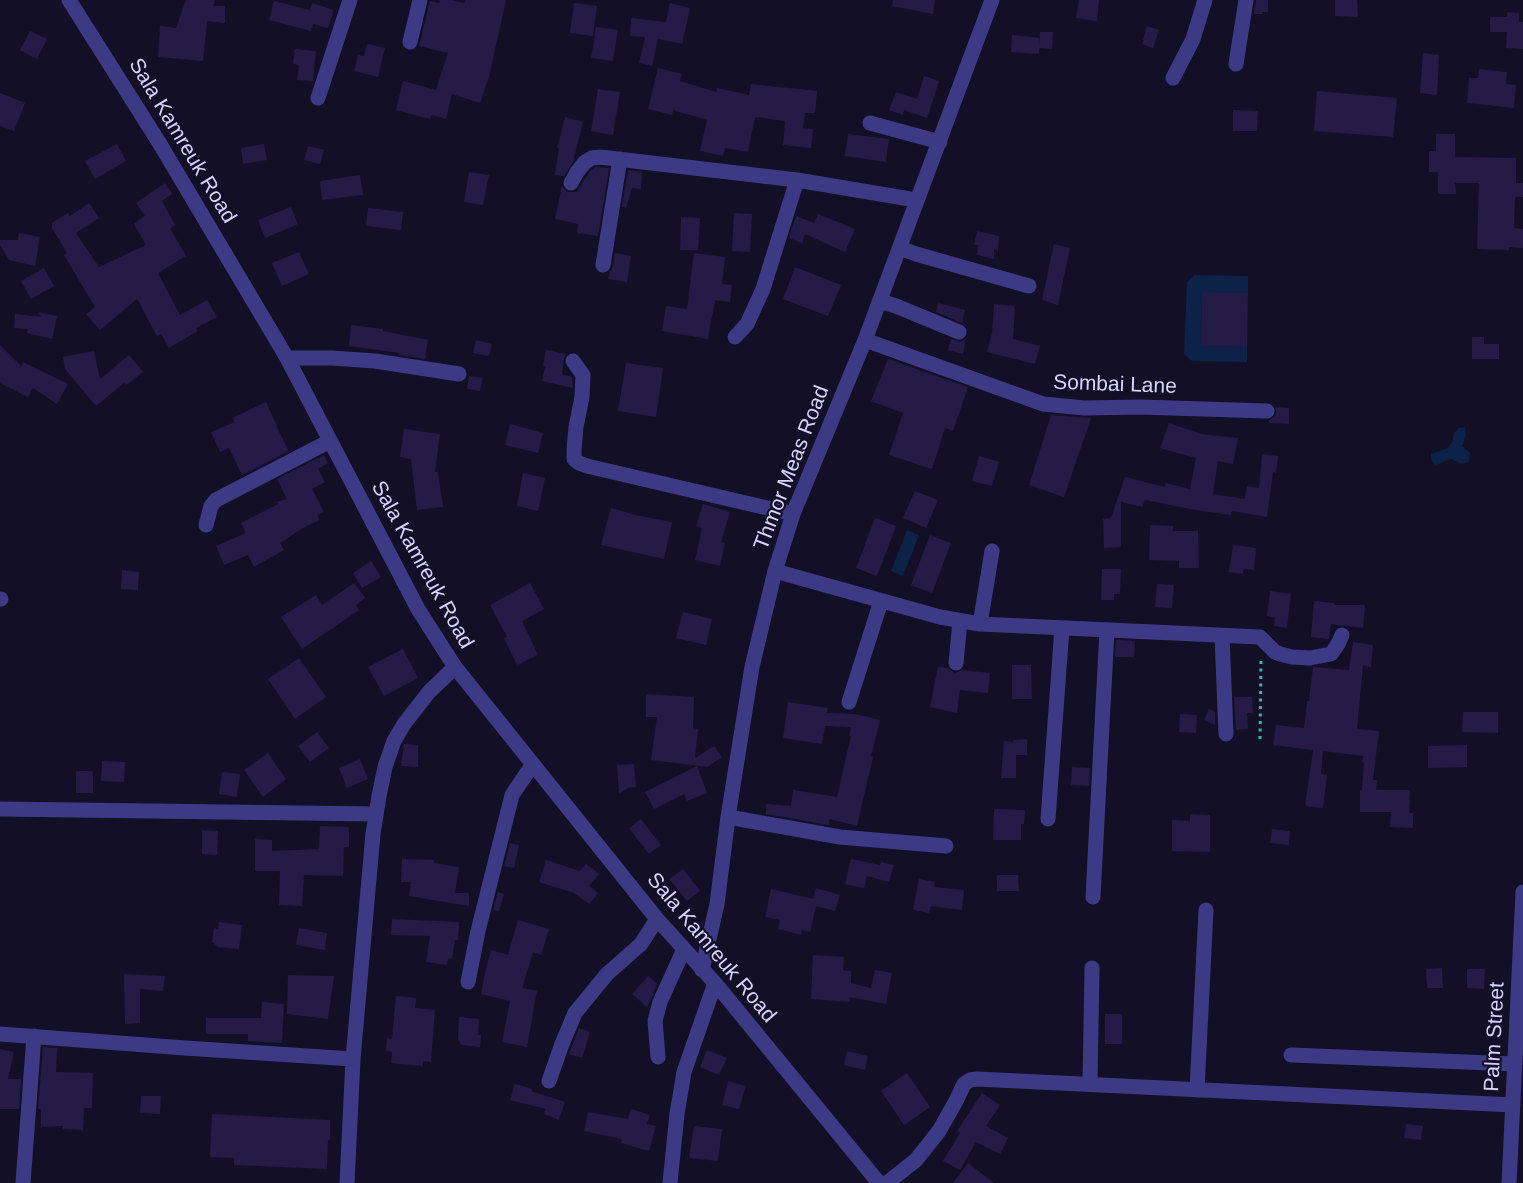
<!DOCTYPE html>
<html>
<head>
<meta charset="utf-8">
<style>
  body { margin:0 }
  canvas { display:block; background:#130f26 }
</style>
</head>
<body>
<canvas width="1523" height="1183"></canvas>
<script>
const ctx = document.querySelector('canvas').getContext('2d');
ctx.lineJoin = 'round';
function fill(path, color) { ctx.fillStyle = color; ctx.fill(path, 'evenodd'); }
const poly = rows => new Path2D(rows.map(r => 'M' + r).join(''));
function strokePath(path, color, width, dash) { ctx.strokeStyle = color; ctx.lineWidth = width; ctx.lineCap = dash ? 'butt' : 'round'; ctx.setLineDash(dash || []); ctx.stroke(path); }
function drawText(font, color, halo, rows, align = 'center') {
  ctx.font = font + ' Arial,sans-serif'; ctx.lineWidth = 4.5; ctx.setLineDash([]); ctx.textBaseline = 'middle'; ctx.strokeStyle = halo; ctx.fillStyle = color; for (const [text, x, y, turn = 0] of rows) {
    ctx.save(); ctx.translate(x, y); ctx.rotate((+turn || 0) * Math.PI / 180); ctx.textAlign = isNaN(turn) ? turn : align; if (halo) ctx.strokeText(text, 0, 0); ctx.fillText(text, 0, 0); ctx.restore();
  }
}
fill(poly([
  [1194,275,1248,276,1248,293,1202,293,1201,346,1247,347,1247,362,1192,361,1184,354,1187,282],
  [1465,427,1466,434,1462,446,1470,453,1469,462,1462,464,1451,459,1435,465,1431,459,1431,454,1448,448,1452,442,1454,433,1459,428],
  [907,530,919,535,903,576,891,571]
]), '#0c2248');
fill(poly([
  [186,0,215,0,213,6,225,6,225,23,207,21,203,61,158,57,160,26,176,28],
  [440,0,452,0,464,3,465,0,506,0,489,77,480,103,452,94,446,119,432,115,430,119,396,110,403,81,436,90,448,53,419,46,430,1,439,3],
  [893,0,935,0,933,14,892,6],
  [1079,0,1099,0,1097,21,1076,18],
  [1256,0,1268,0,1268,12,1262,12,1263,14,1254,14],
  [1335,0,1357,0,1358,17,1335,16],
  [274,1,310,10,312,3,334,10,328,28,313,24,311,31,269,20],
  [574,3,597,6,593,36,570,33],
  [670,3,690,8,682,44,658,39,652,66,639,63,645,37,630,36,631,18,666,22],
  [1507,12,1519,13,1519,22,1523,22,1523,49,1506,48,1507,32,1490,32,1490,17,1507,17],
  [1147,26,1159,30,1153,48,1142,44],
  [596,27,618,30,613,61,591,58],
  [30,31,47,39,37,59,20,50],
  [1040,32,1053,32,1052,49,1039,48,1039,54,1011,52,1012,35,1040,38,1039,45],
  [367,44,385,48,378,77,354,71,358,55,364,56],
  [295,49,316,51,313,81,297,80,299,66,293,63],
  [1423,53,1439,55,1437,95,1420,93],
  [658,68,682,74,680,81,716,92,717,88,749,95,751,84,817,91,815,113,805,113,803,128,813,129,811,148,783,145,785,121,755,117,748,152,725,148,723,156,700,151,707,120,673,110,672,115,648,109],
  [1479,69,1507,72,1506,84,1516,85,1514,108,1467,103,1469,78,1478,78],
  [924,76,939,81,927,118,904,110,903,115,889,110,896,92,917,99],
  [598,89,620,92,613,135,591,131],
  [1317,91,1397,98,1393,137,1314,131],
  [0,93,25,103,14,131,0,126],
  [1233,110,1258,111,1257,131,1233,131],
  [565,117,583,122,574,158,575,159,564,176,555,175,559,148,557,148],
  [848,134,889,139,886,162,845,156],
  [1436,134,1455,134,1455,157,1516,158,1516,183,1523,183,1523,197,1515,197,1514,228,1523,229,1523,248,1509,247,1509,250,1477,249,1479,183,1455,183,1456,194,1438,194,1438,172,1429,172,1429,151,1436,151],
  [117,144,126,161,95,179,85,161],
  [264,144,267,160,243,164,241,148],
  [308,146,324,150,320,164,304,160],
  [595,167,609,168,598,236,577,233,578,224,555,219,562,186,567,192,576,192,591,170],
  [628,170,642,172,641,189,632,188,626,208,622,207],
  [469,172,489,175,483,205,464,202],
  [360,175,363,195,322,200,320,181],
  [165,183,172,194,162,201,175,225,170,228,186,256,158,273,180,315,207,300,217,317,196,328,198,331,169,348,161,334,157,336,137,299,100,330,86,314,95,307,74,272,64,255,67,253,52,228,52,223,68,213,70,216,89,203,99,218,76,233,99,267,146,245,134,224,145,216,136,203],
  [291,207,298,224,265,238,258,220],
  [368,208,403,212,401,230,366,226],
  [734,213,752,214,750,252,732,251],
  [818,214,855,229,845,252,805,234,802,243,789,238,796,216,814,223],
  [681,217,700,218,698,250,680,250],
  [977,231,999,236,998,251,994,249,994,259,977,255,978,245,974,245],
  [19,233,40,237,35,266,9,260,0,245,0,240,18,240],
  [1054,244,1070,248,1058,305,1042,300],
  [299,252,309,274,282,286,272,263],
  [615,253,631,256,627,282,608,279,610,272,613,267],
  [694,253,725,257,722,284,732,285,730,302,715,300,708,339,662,331,666,306,687,309],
  [795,267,841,285,828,316,783,299],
  [44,268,54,286,31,299,21,281],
  [1202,292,1248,293,1247,347,1201,346],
  [938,303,965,310,962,323,936,312],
  [994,304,1015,306,1013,339,1040,346,1035,364,987,352,992,333],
  [38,312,57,316,52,339,27,333,28,329,14,328,15,314,41,317],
  [351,325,383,329,383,331,428,340,425,359,399,355,400,353,349,346],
  [1472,337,1484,337,1484,344,1499,344,1499,359,1472,359],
  [951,339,960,342,966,339,963,354,948,350],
  [476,340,492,344,489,356,473,353],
  [0,345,21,366,23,362,68,384,57,404,33,388,28,397,0,383],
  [546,350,566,354,564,358,562,374,572,377,573,388,542,381,545,367,543,366],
  [94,351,100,379,129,355,143,372,126,385,124,383,96,406,65,369,63,357],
  [888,359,968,387,953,431,945,428,932,469,889,455,903,413,871,401],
  [626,363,663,368,656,417,618,411],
  [469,376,483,378,480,391,467,389],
  [266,402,277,426,276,426,289,451,242,475,229,448,220,452,211,432,235,422,232,418],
  [1276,407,1289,408,1289,424,1269,423,1269,420,1276,416],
  [1051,415,1091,418,1064,497,1029,485],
  [1169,423,1201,434,1238,438,1233,464,1218,461,1213,494,1245,499,1247,486,1259,488,1262,454,1278,456,1276,473,1273,472,1267,517,1232,511,1231,515,1196,510,1145,500,1142,507,1121,502,1121,547,1104,548,1103,519,1111,518,1125,477,1165,487,1166,483,1190,489,1196,458,1160,448],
  [510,424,543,433,538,453,505,445],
  [404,429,440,434,435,472,438,472,443,507,417,510,411,459,400,457],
  [324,455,328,463,318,469,325,482,312,489,324,512,317,515,320,520,303,528,280,543,284,550,254,567,248,555,224,565,216,546,246,533,241,523,278,504,277,502,287,499,277,479],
  [979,456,999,462,992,486,972,481],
  [523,473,545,478,538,511,517,506],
  [915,491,938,500,926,528,903,518],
  [703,504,730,512,721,542,725,543,720,566,695,560,702,528,696,526],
  [611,508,635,515,672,522,664,559,601,545],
  [875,518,896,526,877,576,856,568],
  [1150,525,1173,526,1173,531,1198,531,1199,568,1179,568,1179,561,1149,560],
  [930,535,951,543,932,593,911,585],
  [1233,545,1256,548,1254,570,1243,569,1243,574,1229,572],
  [371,561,381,577,362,588,353,573],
  [1102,569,1121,569,1120,594,1114,594,1114,600,1101,600],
  [122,570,139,572,138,590,121,589],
  [354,583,365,598,356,605,359,610,302,649,281,617,316,595,322,605],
  [530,583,544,609,522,621,538,655,517,665,504,638,507,637,490,605],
  [1157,584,1174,585,1172,608,1155,607],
  [1270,591,1291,594,1287,628,1274,626,1275,618,1267,616],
  [1314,601,1334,603,1334,605,1365,605,1363,628,1331,624,1329,639,1311,637],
  [683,612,712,619,706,645,676,638],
  [1116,640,1135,641,1134,657,1115,657],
  [1353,642,1373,645,1371,667,1363,665,1357,729,1379,731,1373,780,1377,780,1376,790,1410,790,1409,813,1413,813,1413,828,1390,827,1391,812,1360,812,1360,790,1362,790,1364,763,1362,762,1363,756,1323,751,1321,774,1327,775,1323,808,1305,806,1313,750,1273,745,1276,725,1304,728,1307,701,1309,701,1313,667,1349,670],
  [403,649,418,678,384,696,368,667],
  [299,658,326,697,295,719,268,679],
  [1012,665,1031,665,1032,699,1012,699],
  [938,667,948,668,955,673,962,670,990,673,988,693,960,690,957,713,930,707],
  [646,694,694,697,693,728,698,729,695,758,714,746,722,757,707,767,651,760,657,717,646,717],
  [1234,697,1252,697,1253,713,1247,713,1248,729,1236,730],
  [788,702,828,708,827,713,855,714,880,720,871,756,873,757,857,826,830,819,829,825,766,814,766,804,791,806,793,790,837,797,851,736,849,736,851,727,825,726,822,744,783,738],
  [1209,709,1215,712,1215,725,1204,720],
  [1463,712,1498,712,1498,733,1462,732],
  [1180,714,1197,715,1196,733,1179,732],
  [317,732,329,748,310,762,298,746],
  [1027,739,1027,755,1016,755,1016,778,1001,778,1004,741,1013,742,1013,740],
  [404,744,418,745,418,767,401,766],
  [1467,745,1467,767,1428,768,1428,746],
  [268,753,286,779,263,797,244,770],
  [360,759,368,779,347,788,339,768],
  [102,761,125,762,124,782,101,781],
  [634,764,636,787,628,788,619,794,617,765],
  [697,766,707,793,687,801,684,794,654,809,645,792],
  [1072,767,1090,768,1089,786,1071,785],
  [76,771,93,771,93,793,76,793],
  [222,772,240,774,237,797,219,794],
  [994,809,1025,810,1024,824,1021,824,1021,840,993,840],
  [1190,814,1210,815,1210,852,1172,851,1172,820,1190,821],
  [641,819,661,845,649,854,629,828],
  [320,826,349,827,349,847,344,847,343,876,304,875,302,906,279,905,280,871,255,871,255,839,272,840,272,851,319,849],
  [1272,829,1290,831,1289,845,1270,843],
  [202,830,218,831,217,855,202,854],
  [510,843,519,845,514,868,504,866],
  [402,859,434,860,434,863,459,867,455,893,469,893,469,906,409,896,411,882,401,882],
  [851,859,880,865,881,862,894,865,889,882,867,876,864,888,845,884],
  [546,860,580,871,586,864,599,874,589,886,598,893,589,904,574,893,539,882],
  [683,869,700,891,687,901,669,879],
  [997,875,1018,875,1019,891,997,891],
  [919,879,935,882,934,887,964,890,962,910,931,906,929,913,913,910],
  [816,888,840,895,835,911,816,906,810,932,802,930,801,935,778,929,780,920,765,917,771,889,813,899],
  [498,892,504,894,499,911,493,910],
  [392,919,459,922,458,940,455,940,452,959,448,958,447,965,426,962,430,936,391,935],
  [518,920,549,929,541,955,533,952,522,988,537,991,527,1047,502,1042,510,1001,481,994,486,968,491,950,508,955],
  [219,922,242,925,239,949,218,947,212,942,214,928,218,929],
  [299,928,327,933,325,950,296,945],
  [813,955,844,957,843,970,851,971,851,983,871,988,875,970,892,973,886,1004,850,997,850,1002,811,999],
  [1442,968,1443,988,1427,988,1426,969],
  [1467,969,1485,969,1484,989,1467,988],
  [124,974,165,976,163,991,140,989,140,1023,125,1024],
  [288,975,334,976,328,1019,287,1014],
  [648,976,657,984,649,1004,647,1007,632,994],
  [396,996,416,998,415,1008,435,1010,431,1062,423,1061,423,1066,391,1063,392,1052,386,1051,387,1038,392,1039],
  [262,1002,284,1004,282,1043,248,1041,248,1034,206,1034,206,1018,261,1018],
  [1105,1014,1122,1014,1122,1044,1105,1044],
  [459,1017,479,1019,478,1035,481,1035,480,1047,462,1045,458,1040],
  [579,1028,590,1032,582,1058,569,1054],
  [43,1047,57,1048,56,1072,93,1073,92,1108,84,1108,83,1130,63,1129,63,1126,41,1127,41,1109,38,1109],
  [0,1049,14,1052,8,1079,21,1079,19,1109,0,1109],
  [707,1050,727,1058,719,1075,700,1067],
  [847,1051,868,1056,865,1070,844,1065],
  [907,1073,930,1107,904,1125,881,1091],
  [728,1081,746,1086,739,1109,722,1105],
  [515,1084,532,1089,531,1091,565,1102,559,1120,544,1114,546,1109,510,1100],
  [982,1093,1000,1105,986,1126,1008,1138,1000,1154,976,1142,960,1170,943,1161,960,1133,957,1131],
  [141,1096,161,1096,160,1114,140,1113],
  [631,1109,650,1115,647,1124,656,1126,649,1151,621,1143,622,1139,584,1131,588,1112,628,1119],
  [212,1114,330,1120,330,1140,328,1140,327,1169,234,1165,234,1158,210,1157],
  [1406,1124,1423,1126,1421,1140,1404,1138],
  [694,1126,722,1129,718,1161,689,1158],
  [968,1163,994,1183,953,1183]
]), '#241b47');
strokePath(poly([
  [1260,739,1261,660]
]), '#2fb8b0', 3, [3, 4.5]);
strokePath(poly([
  [69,0,160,144,287,358,418,609,455,667,657,919,715,983,879,1183],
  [410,42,420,0],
  [1236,64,1246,0],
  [1173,78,1193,39,1205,0],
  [318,98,350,0],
  [870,123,940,142],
  [571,183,577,172,585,162,592,158,600,157,797,180,916,200],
  [900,248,916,254,1029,286],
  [603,265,620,159],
  [880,301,896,306,959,332],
  [735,337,747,324,763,289,797,180],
  [865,340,1043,404,1084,408,1140,407,1267,411],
  [287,358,332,358,375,361,459,374],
  [573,361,583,375,582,397,576,427,574,450,574,459,579,463,587,466,793,514],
  [206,525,211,506,216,500,330,441],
  [775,571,940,617,980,624,1260,637,1275,652,1280,654,1292,657,1310,658,1331,654,1338,644,1342,635],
  [0,599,1,599],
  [980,624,992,551],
  [1222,636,1226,734],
  [956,663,960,621],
  [849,702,881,601],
  [0,809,375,814],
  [728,817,840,837,946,846],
  [1048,819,1062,628],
  [1093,897,1107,630],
  [702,970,717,904,728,817,752,667,775,571,793,514,865,340,992,0],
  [468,982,478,931,512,795,533,764],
  [0,1034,185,1048,353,1059],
  [1291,1055,1515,1064],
  [658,1057,655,1021,660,1002,684,949],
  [549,1081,562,1044,575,1013,607,974,641,944,657,919],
  [1090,1084,1092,968],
  [1197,1090,1206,910],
  [23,1183,34,1036],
  [347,1183,353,1059,373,834,379,796,385,767,394,741,404,724,429,692,455,667],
  [670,1183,677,1114,684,1072,715,983],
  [887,1183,916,1160,928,1145,939,1131,956,1101,964,1084,970,1080,977,1079,1513,1105],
  [1509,1183,1523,892]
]), '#3d3a85', 15);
drawText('21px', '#d9d4ff', '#130f26', [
  ["Sala Kamreuk Road",182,141,59],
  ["Sombai Lane",1115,385,2],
  ["Thmor Meas Road",792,468,-69],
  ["Sala Kamreuk Road",422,565,61],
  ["Sala Kamreuk Road",711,948,50],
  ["Palm Street",1495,1037,-87]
]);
</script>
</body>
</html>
